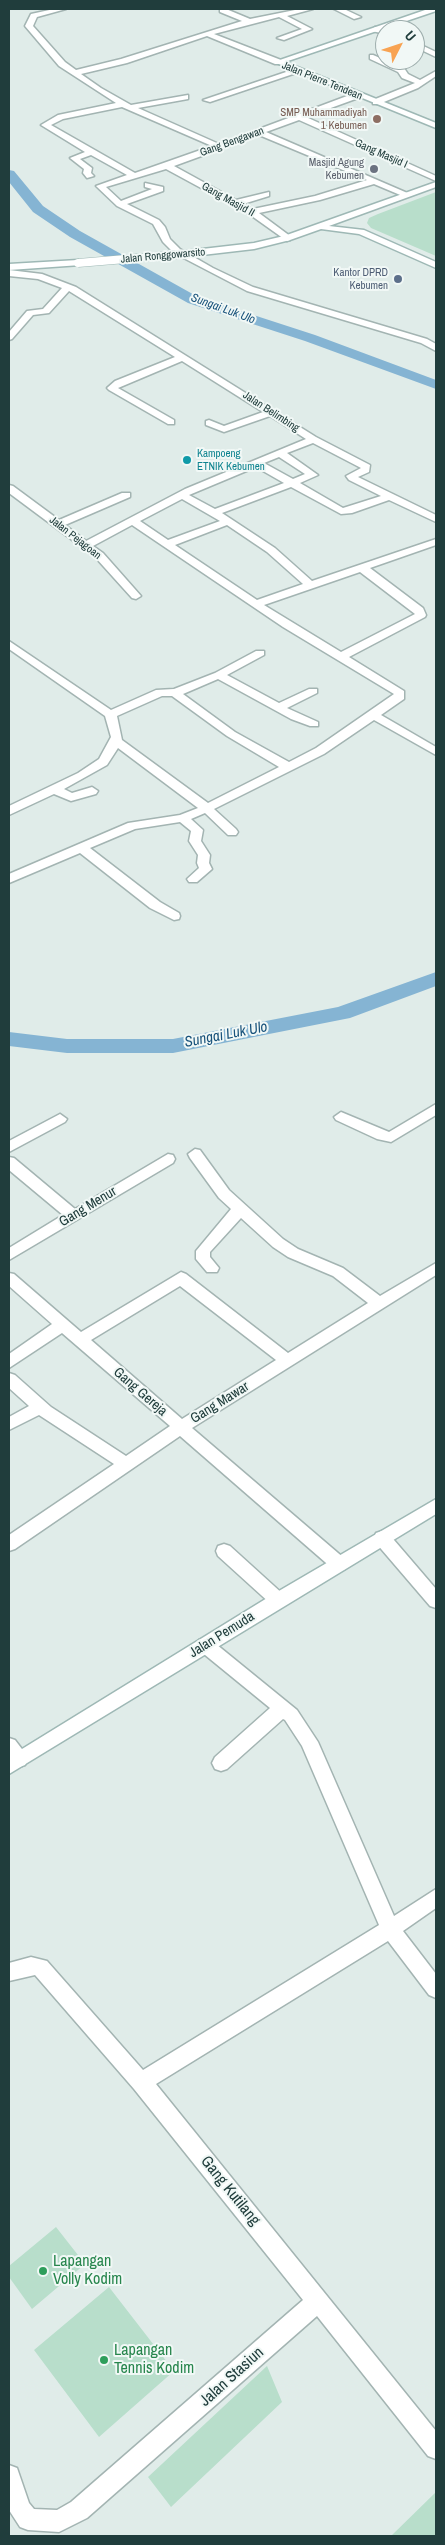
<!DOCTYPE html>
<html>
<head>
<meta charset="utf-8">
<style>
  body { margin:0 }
  #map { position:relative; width:445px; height:2545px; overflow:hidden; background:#e0ece9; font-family:"Archivo Narrow",sans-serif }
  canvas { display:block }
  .frame { position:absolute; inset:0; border:10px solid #203d3c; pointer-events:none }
  .north { position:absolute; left:375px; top:20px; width:50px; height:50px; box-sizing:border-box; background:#f1f8f6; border:1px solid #9dadac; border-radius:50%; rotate:49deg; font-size:14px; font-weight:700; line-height:20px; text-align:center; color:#203d3c }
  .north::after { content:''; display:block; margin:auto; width:18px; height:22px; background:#f8a352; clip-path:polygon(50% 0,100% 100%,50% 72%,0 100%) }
</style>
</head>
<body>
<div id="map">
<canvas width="445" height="2545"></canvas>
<div class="frame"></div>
<div class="north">U</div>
</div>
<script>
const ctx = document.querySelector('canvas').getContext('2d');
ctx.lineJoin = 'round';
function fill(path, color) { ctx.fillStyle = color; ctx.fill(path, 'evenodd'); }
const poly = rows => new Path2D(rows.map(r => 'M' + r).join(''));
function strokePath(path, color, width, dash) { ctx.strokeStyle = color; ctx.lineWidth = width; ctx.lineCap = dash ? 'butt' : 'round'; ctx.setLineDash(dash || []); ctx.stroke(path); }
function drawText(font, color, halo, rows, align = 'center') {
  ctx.font = font + ' "Archivo Narrow",sans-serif'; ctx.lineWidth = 4; ctx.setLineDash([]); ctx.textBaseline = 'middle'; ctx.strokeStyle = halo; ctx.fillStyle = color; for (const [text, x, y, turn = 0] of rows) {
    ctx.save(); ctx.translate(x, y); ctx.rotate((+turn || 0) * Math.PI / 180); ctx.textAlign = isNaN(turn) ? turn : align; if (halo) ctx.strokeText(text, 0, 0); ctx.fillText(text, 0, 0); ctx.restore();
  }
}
fill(poly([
  [436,192,436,256,371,228,367,223,369,218,378,214],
  [56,2227,85,2264,32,2309,9,2277,9,2266],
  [109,2287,174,2371,99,2437,34,2350],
  [267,2366,282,2402,171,2507,148,2477],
  [436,2492,436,2536,391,2536]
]), '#b8decb');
fill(poly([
  [9,170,14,171,43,206,80,231,198,297,315,335,436,380,436,389,305,341,188,303,70,237,33,212,9,182,9,170],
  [436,972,436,986,350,1018,173,1053,67,1053,9,1046,9,1032,67,1039,173,1039,338,1007,436,972]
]), '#85b4d3');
const minor = poly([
  [54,9,66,9,37,17,33,26,65,62,76,70,121,59,242,21,220,12,220,9,226,9,250,19,300,9,313,9,287,16,312,29,284,40,277,38,302,29,279,17,214,34,281,60,281,64,275,64,207,36,127,63,81,74,101,88,131,105,188,95,188,99,138,108,219,144,355,93,361,93,361,97,306,117,436,176,436,181,299,120,266,132,412,195,405,197,374,184,320,200,259,213,290,236,290,240,287,241,249,214,166,169,106,187,121,201,152,189,145,187,145,183,163,187,163,191,127,204,159,220,165,227,170,239,180,249,213,268,253,287,427,339,436,344,436,351,421,343,247,291,174,253,163,242,153,224,117,206,96,186,127,175,91,155,80,159,92,168,91,173,94,176,87,178,83,173,84,169,70,158,85,152,41,125,58,115,116,103,59,66,25,26,31,14,54,9],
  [122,107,212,146,135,173,51,125,63,119,122,107],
  [259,135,367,180,315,196,253,209,243,204,269,196,269,192,236,200,174,166,259,135],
  [334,9,344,9,361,17,354,19,334,9],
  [375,27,386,30,385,34,372,31,375,27],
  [415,42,436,52,436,57,415,47,415,42],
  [373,55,404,68,408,74,420,80,436,71,436,76,418,88,379,104,373,104,373,100,415,83,402,78,398,72,370,59,370,55,373,55],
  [295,69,302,71,210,102,203,100,295,69],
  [9,270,42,274,76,287,316,437,370,465,369,472,358,477,436,515,436,522,389,500,352,513,341,514,291,487,222,513,275,548,312,581,436,539,436,545,370,568,423,608,426,615,425,617,349,657,404,691,404,699,381,715,436,747,436,755,374,720,324,754,214,809,236,829,238,832,236,835,228,835,205,813,191,819,203,830,201,841,210,855,209,863,212,869,197,882,189,882,187,879,199,868,197,863,198,855,189,841,191,831,180,822,135,829,90,848,160,902,179,913,180,916,179,919,174,920,150,908,80,853,9,883,9,874,128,823,180,815,198,808,118,748,107,765,64,789,72,793,92,787,98,791,96,794,71,801,54,794,9,815,9,806,78,773,99,759,111,737,105,716,9,649,9,641,111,710,156,690,174,689,215,673,256,651,264,651,264,655,227,675,279,703,309,689,317,689,317,693,287,708,318,722,318,726,310,726,291,719,218,679,183,694,235,732,289,762,316,748,394,694,283,627,132,525,93,546,103,553,141,596,136,599,132,598,95,557,9,493,9,485,13,486,59,520,122,493,130,493,130,497,65,525,86,541,185,489,306,439,270,416,224,432,206,425,206,421,209,420,224,426,263,412,182,361,118,388,174,420,174,424,168,424,109,390,107,388,115,381,175,357,69,291,49,313,33,315,12,339,9,340,9,332,27,311,43,309,62,288,38,279,9,276,9,270],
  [313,443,361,468,346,476,349,480,381,496,343,508,300,483,318,475,287,453,313,443],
  [279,457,305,474,293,479,264,463,279,457],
  [256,467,284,483,215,509,189,495,256,467],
  [182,499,220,521,168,540,140,521,182,499],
  [227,525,267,552,303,584,257,600,175,545,227,525],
  [360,572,415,614,341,652,264,605,360,572],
  [162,696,172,696,227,736,279,767,208,803,122,740,117,716,162,696],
  [436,1104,436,1115,391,1142,377,1139,336,1120,334,1117,341,1112,389,1132,436,1104],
  [60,1114,67,1119,65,1122,9,1152,9,1141,60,1114],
  [195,1149,200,1150,229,1190,283,1239,298,1249,343,1268,380,1296,436,1263,436,1275,192,1428,345,1559,347,1564,345,1569,339,1571,333,1569,180,1436,15,1549,9,1551,9,1535,114,1464,39,1415,9,1430,9,1417,29,1406,9,1388,9,1373,15,1375,51,1407,126,1456,170,1426,62,1333,9,1368,9,1354,52,1324,9,1286,9,1273,14,1274,81,1332,181,1272,186,1274,288,1353,368,1303,333,1276,288,1257,273,1247,241,1218,210,1252,210,1257,219,1268,217,1272,207,1272,196,1259,196,1251,231,1209,219,1198,190,1158,188,1154,195,1149],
  [180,1286,276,1360,182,1419,91,1340,180,1286],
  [168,1154,173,1155,175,1159,173,1163,9,1260,9,1248,63,1215,9,1170,9,1157,14,1158,75,1209,168,1154],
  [382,1531,388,1533,436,1589,436,1608,430,1606,376,1543,374,1538,376,1533,382,1531],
  [224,1544,230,1546,284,1595,287,1600,284,1605,278,1607,272,1605,218,1556,216,1551,218,1546,224,1544],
  [205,1638,211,1640,297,1710,318,1742,394,1916,436,1889,436,1908,403,1931,436,1974,436,1998,429,1995,388,1941,156,2084,436,2431,436,2459,428,2456,317,2316,87,2518,59,2532,28,2530,20,2527,9,2510,9,2465,17,2468,29,2503,34,2509,57,2510,71,2502,303,2300,134,2089,35,1975,9,1981,9,1963,31,1957,47,1961,143,2070,379,1925,302,1746,285,1720,283,1719,227,1769,221,1771,215,1769,212,1763,215,1757,270,1708,199,1650,196,1645,199,1640,205,1638],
  [9,1738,15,1740,25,1753,28,1759,25,1765,19,1767,13,1765,9,1759,9,1738]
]);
const secondary = poly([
  [428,9,436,9,436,11,285,62,436,123,436,128,274,62,428,9],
  [436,182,436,187,329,226,364,230,436,262,436,268,359,234,321,229,290,240,254,249,185,257,181,254,185,251,254,243,284,236,436,182],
  [78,260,82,263,81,265,9,270,9,264,78,260],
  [436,1499,436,1514,9,1774,9,1757,272,1595,436,1499]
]);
strokePath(minor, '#a3b4b2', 3);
strokePath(secondary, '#9eb8b5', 3);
fill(minor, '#fff');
fill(secondary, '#fff');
const secondaryBridge = poly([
  [78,263,185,254]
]);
strokePath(secondaryBridge, '#9eb8b5', 9, []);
strokePath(secondaryBridge, '#fff', 8);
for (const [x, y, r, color] of [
  [377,119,5,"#8d6e63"],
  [374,169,5,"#6b7280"],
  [398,279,5,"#5c6f8a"],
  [187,460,5,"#0f9aa8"],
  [43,2271,5,"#2e9e5b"],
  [104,2360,5,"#2e9e5b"]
]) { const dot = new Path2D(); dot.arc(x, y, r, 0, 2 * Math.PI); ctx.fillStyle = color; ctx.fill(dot); strokePath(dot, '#f1f8f6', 2); }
drawText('11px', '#203d3c', '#f1f8f6', [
  ["Jalan Pierre Tendean",322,81,22],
  ["Gang Bengawan",232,142,-20],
  ["Gang Masjid I",381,154,24],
  ["Gang Masjid II",228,200,29],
  ["Jalan Ronggowarsito",163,256,-5],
  ["Jalan Belimbing",271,412,33],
  ["Jalan Pejagoan",75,538,38]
]);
drawText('11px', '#785e54', '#f1f8f6', [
  ["SMP Muhammadiyah",367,113],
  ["1 Kebumen",367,126]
], 'right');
drawText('11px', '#5b616d', '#f1f8f6', [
  ["Masjid Agung",364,163],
  ["Kebumen",364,176]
], 'right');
drawText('11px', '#4e5e75', '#f1f8f6', [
  ["Kantor DPRD",388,273],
  ["Kebumen",388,286]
], 'right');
drawText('11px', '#0d838f', '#f1f8f6', [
  ["Kampoeng",197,454],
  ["ETNIK Kebumen",197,467]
], 'left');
drawText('italic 12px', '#18527b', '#f1f8f6', [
  ["Sungai Luk Ulo",223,309,20]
]);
drawText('14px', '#203d3c', '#f1f8f6', [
  ["Gang Menur",88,1207,-31],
  ["Gang Gereja",140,1392,41],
  ["Gang Mawar",220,1403,-32],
  ["Jalan Pemuda",222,1635,-32]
]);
drawText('italic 15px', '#18527b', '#f1f8f6', [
  ["Sungai Luk Ulo",226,1035,-11]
]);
drawText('16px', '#203d3c', '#f1f8f6', [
  ["Gang Kutilang",230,2191,51],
  ["Jalan Stasiun",232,2377,-42]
]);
drawText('16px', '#27864d', '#f1f8f6', [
  ["Lapangan",53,2262],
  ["Volly Kodim",53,2280],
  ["Lapangan",114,2351],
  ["Tennis Kodim",114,2369]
], 'left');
</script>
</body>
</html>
